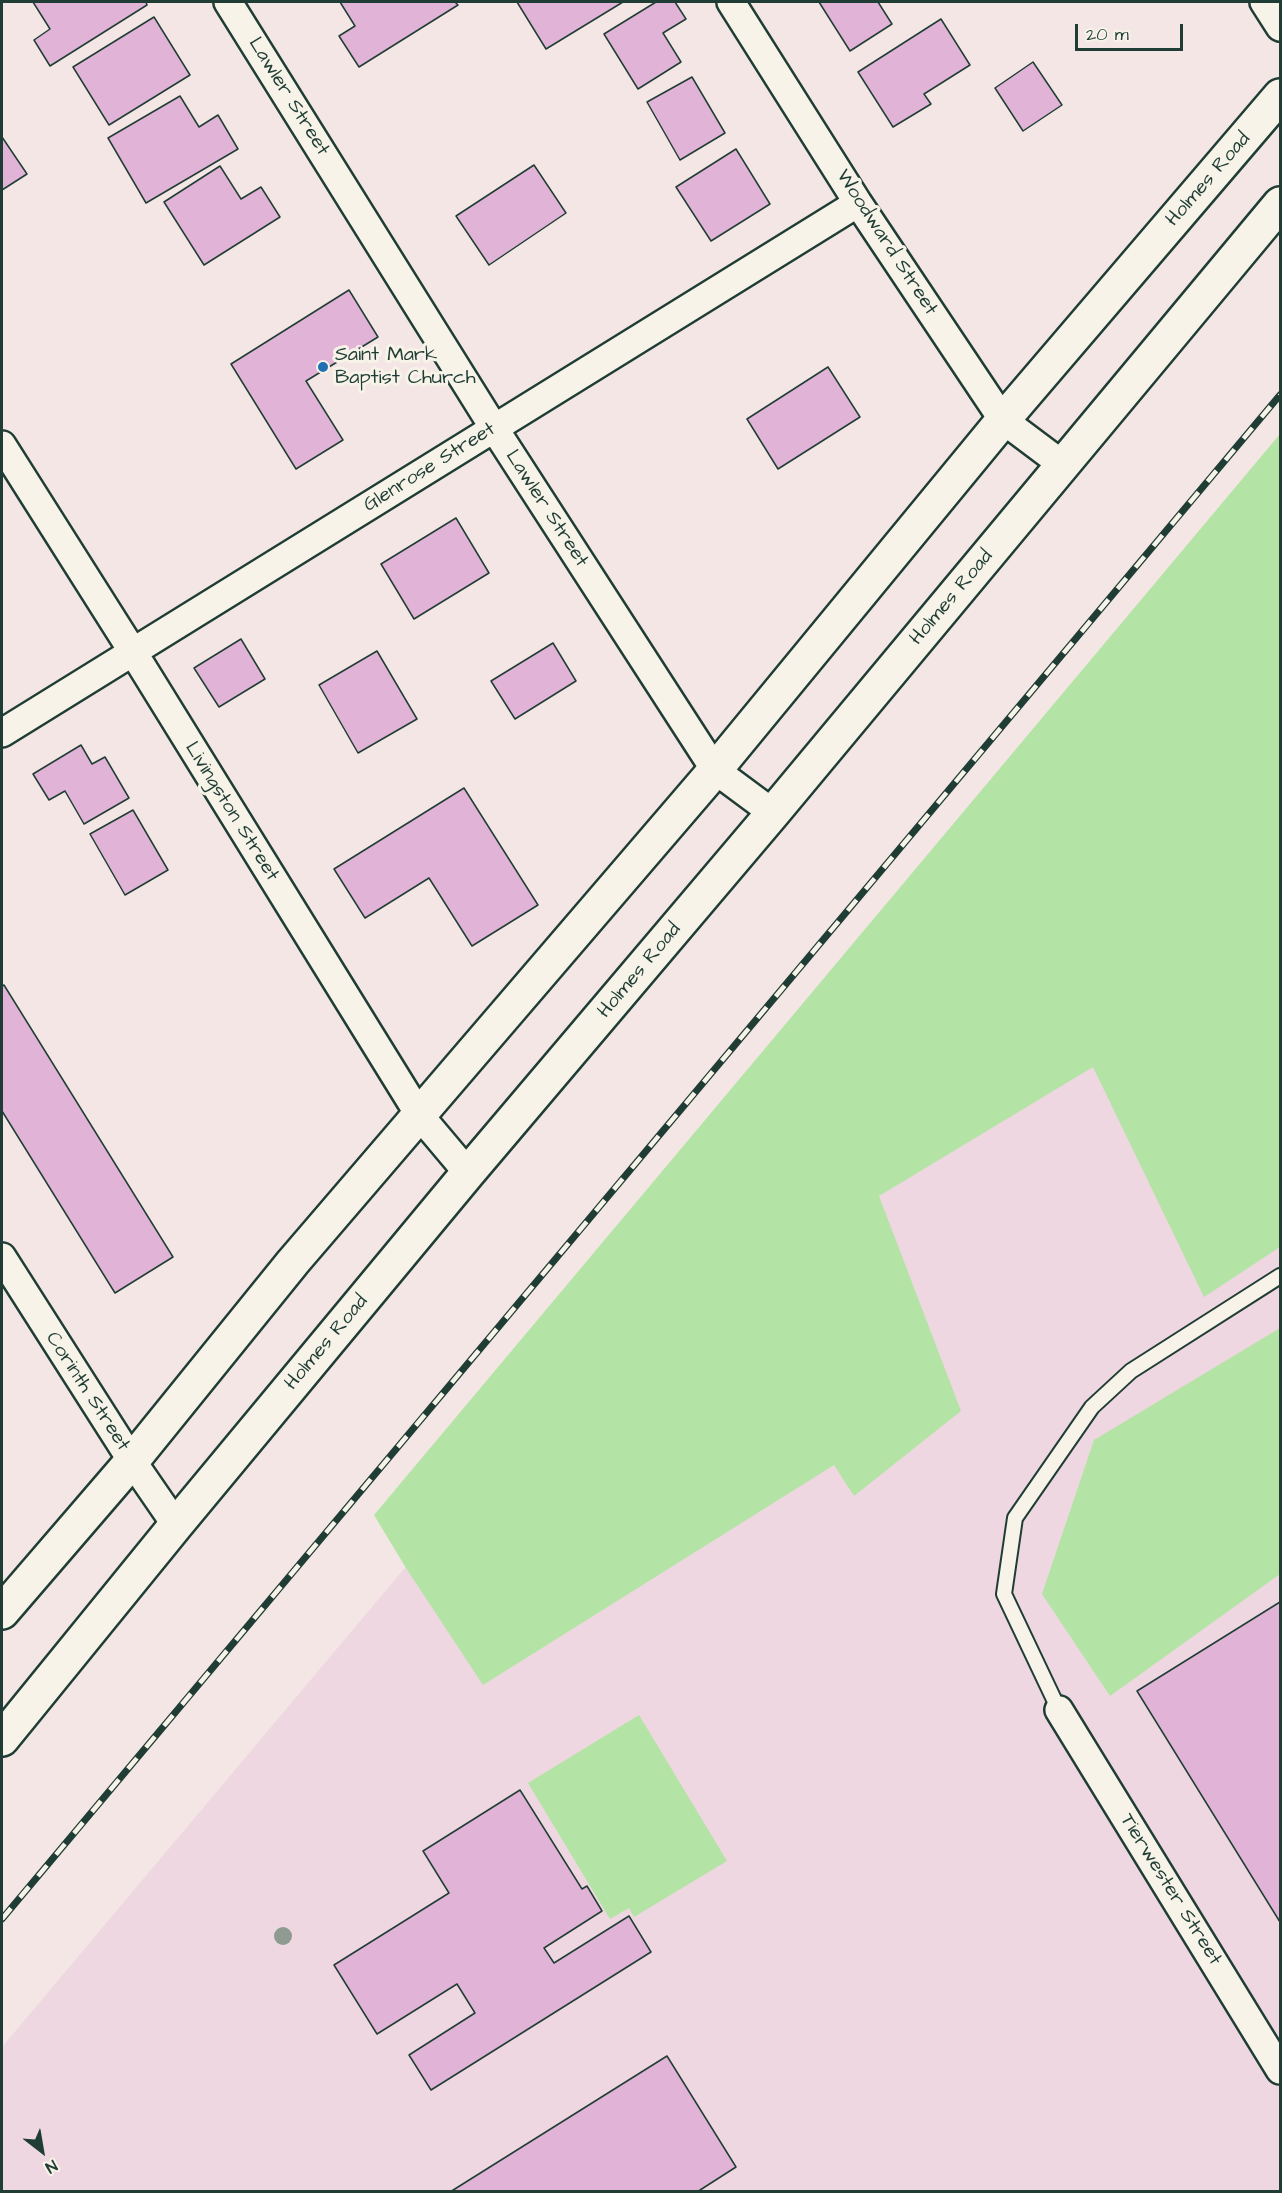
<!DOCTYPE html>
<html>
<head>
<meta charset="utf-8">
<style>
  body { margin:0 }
  #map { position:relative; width:1282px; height:2193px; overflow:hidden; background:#f3e6e4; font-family:"Architects Daughter",sans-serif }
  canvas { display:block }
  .frame { position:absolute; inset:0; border:3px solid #1f3d34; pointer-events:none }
  .north { position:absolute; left:12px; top:2121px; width:60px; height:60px; -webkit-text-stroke:4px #f7f3e8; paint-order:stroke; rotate:149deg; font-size:16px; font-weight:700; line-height:24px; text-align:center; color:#1f3d34 }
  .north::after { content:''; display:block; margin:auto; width:21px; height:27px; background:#1f3d34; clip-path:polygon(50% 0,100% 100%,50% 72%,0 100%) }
  .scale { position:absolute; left:1075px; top:24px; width:108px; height:27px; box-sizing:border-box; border:3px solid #1f3d34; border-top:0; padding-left:8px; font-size:18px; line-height:21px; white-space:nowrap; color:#1f3d34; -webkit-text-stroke:4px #f7f3e8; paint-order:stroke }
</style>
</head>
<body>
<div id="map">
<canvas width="1282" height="2193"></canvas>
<div class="frame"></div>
<div class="north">N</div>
<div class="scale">20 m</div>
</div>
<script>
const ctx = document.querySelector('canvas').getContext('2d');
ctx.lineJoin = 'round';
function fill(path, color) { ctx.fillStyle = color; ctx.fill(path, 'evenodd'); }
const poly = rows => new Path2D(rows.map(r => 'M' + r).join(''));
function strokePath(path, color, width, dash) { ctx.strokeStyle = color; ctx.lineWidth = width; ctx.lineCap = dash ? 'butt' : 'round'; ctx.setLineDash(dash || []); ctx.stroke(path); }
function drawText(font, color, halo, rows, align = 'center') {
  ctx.font = font + ' "Architects Daughter",sans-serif'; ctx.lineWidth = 6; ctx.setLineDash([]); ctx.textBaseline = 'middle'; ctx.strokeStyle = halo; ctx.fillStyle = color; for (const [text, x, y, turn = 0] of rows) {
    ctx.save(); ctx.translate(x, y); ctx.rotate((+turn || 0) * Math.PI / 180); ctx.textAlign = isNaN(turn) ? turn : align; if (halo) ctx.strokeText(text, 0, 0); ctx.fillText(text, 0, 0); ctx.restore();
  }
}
fill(poly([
  [1280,527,1280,2191,2,2192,2,2047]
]), '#eed7e0');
fill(poly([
  [1280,434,1280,1247,1204,1297,1093,1067,879,1196,961,1411,854,1496,834,1465,483,1685,406,1568,374,1515],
  [1280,1328,1280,1574,1110,1696,1042,1594,1094,1440],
  [639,1715,727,1861,634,1917,629,1908,610,1919,528,1783]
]), '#b3e4a5');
const building = poly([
  [33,2,146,2,147,5,50,66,34,40,50,29,33,2],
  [340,2,455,2,458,5,359,67,339,36,355,26,340,2],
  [517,2,623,2,546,49,517,2],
  [656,2,675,2,686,19,663,33,681,62,638,89,604,34,656,2],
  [819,2,878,2,892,24,850,51,819,2],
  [154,17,190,75,109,125,73,67,154,17],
  [941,19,970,65,924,94,931,104,893,127,858,72,941,19],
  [1033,62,1062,105,1023,131,995,88,1033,62],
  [692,77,725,133,680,160,647,102,692,77],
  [180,96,199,127,218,115,238,149,146,203,108,138,180,96],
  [2,137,27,174,2,190,2,137],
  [736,149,770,204,711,241,676,187,736,149],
  [534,165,566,213,489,265,456,216,534,165],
  [220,166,241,199,261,187,280,217,204,265,164,202,220,166],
  [349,290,378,337,306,381,343,440,296,469,231,364,349,290],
  [828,367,860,417,778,469,747,419,828,367],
  [456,518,489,573,414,619,381,564,456,518],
  [241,639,265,679,219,707,194,668,241,639],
  [553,643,576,681,515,719,491,681,553,643],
  [377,651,417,719,358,753,319,685,377,651],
  [81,745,92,764,105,757,129,798,84,824,65,791,49,800,33,774,81,745],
  [464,788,538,905,472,946,429,878,365,918,334,869,464,788],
  [133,810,168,870,125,895,90,834,133,810],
  [4,985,173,1257,115,1293,2,1111,2,986,4,985],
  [1280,1602,1280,1922,1137,1691,1280,1602],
  [520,1790,582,1889,587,1886,602,1911,544,1948,554,1963,629,1916,651,1952,431,2090,409,2055,475,2013,457,1984,377,2034,334,1965,449,1893,423,1851,520,1790],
  [667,2056,736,2167,697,2192,450,2192,667,2056]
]);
fill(building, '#e1b3d6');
strokePath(building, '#1f3d34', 1.5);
const service = poly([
  [1059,1710,1004,1594,1015,1518,1092,1407,1131,1371,1280,1276]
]);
const minor = poly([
  [228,2,494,428,715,770,773,813],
  [731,2,858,203,1003,420,1063,465],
  [1264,2,1280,27],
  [2,445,133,652,420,1116,468,1173],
  [2,733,858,203],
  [2,1257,132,1461,176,1525],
  [1059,1710,1280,2070]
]);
const secondary = poly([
  [2,1612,132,1461,293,1262,715,770,1003,420,1280,96],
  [2,1739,176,1525,468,1173,773,813,1280,204]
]);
strokePath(service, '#1f3d34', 18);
strokePath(minor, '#1f3d34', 32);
strokePath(secondary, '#1f3d34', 38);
strokePath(service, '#f7f3e8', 14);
strokePath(minor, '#f7f3e8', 27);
strokePath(secondary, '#f7f3e8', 33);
const rail = poly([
  [2,1919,1280,395]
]);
strokePath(rail, '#1f3d34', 7);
strokePath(rail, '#f7f3e8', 4.5, [14]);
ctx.fillStyle = '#8f9b90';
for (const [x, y] of [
  [283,1936]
]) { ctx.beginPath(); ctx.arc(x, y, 9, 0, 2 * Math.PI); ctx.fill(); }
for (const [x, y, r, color] of [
  [323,367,6,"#1f6fb2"]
]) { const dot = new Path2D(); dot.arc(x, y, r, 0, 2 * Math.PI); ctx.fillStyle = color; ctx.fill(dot); strokePath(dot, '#f7f3e8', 2); }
drawText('20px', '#1f3d34', '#f7f3e8', [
  ["Lawler Street",288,97,58],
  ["Holmes Road",1209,180,-49],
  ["Woodward Street",886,243,57],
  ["Glenrose Street",430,468,-32],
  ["Lawler Street",546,509,57],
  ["Holmes Road",952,598,-50],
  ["Livingston Street",231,812,58],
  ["Holmes Road",640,971,-50],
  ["Holmes Road",327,1343,-50],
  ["Corinth Street",87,1392,57],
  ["Tierwester Street",1170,1890,58]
]);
drawText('20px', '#1f3d34', '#f7f3e8', [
  ["Saint Mark",335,356],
  ["Baptist Church",335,379]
], 'left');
</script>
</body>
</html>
